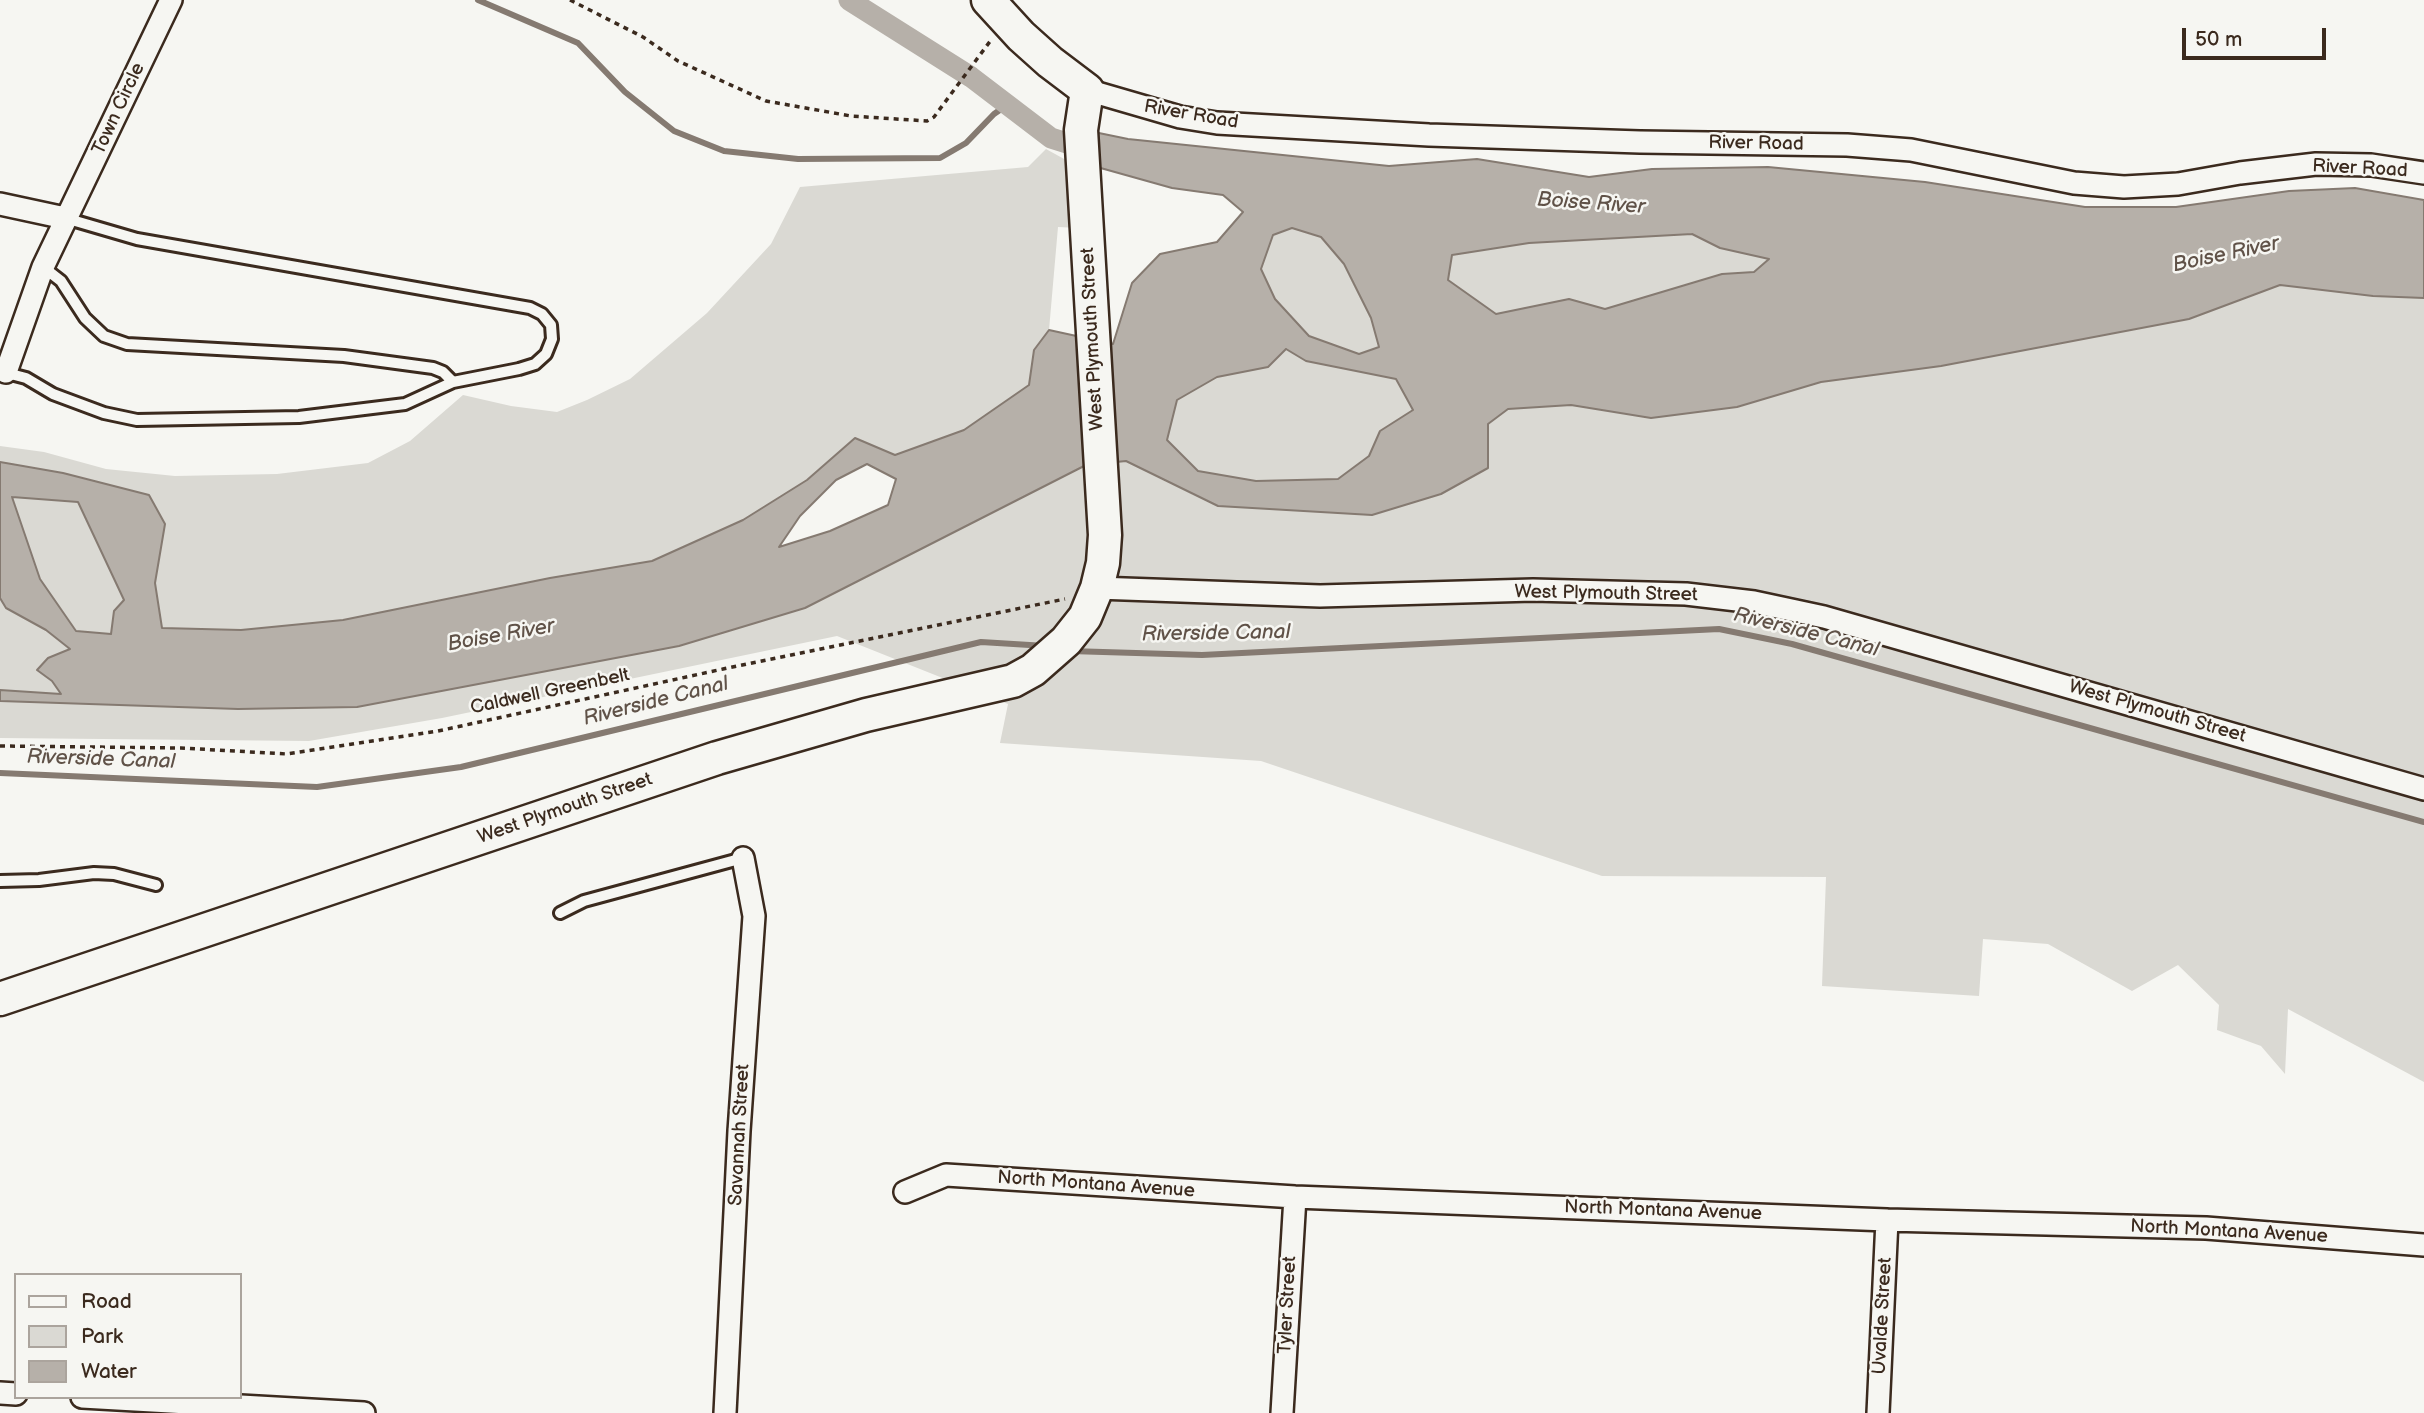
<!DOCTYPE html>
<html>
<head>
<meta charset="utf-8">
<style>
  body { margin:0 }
  #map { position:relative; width:2424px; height:1413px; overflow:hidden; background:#f6f6f2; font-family:"Balsamiq Sans",sans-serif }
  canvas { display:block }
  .legend { position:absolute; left:14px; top:1273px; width:228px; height:126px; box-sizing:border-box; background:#f6f6f2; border:2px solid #aba49d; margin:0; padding:9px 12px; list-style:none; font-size:21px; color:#3b2a1e }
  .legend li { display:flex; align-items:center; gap:14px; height:35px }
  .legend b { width:35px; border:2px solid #aba49d }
  .scale { position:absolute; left:2182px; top:28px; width:144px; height:32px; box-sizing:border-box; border:4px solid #3b2a1e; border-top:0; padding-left:9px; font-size:21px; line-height:24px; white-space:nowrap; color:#3b2a1e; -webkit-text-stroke:5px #f6f6f2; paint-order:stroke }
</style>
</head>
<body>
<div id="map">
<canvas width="2424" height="1413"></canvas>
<ul class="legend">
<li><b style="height:9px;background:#f6f6f2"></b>Road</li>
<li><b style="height:19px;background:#dad9d3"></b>Park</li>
<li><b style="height:19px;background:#b6b0a9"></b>Water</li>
</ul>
<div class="scale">50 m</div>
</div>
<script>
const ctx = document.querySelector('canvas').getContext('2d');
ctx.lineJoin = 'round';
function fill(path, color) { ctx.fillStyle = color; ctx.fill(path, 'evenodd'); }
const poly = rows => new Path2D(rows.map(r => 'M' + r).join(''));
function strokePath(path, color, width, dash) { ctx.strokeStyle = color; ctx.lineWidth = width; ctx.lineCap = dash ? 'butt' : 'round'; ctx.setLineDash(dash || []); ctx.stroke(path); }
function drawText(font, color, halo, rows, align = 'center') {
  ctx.font = font + ' "Balsamiq Sans",sans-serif'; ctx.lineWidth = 5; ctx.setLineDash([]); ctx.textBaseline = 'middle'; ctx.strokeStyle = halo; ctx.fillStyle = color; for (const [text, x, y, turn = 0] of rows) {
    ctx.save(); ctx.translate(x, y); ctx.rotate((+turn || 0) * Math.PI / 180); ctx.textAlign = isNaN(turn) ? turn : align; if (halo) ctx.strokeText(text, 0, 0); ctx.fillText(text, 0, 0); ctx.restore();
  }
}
fill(poly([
  [1046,149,1075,165,1079,228,1058,227,1049,330,1034,350,1029,385,964,430,895,455,855,439,807,480,743,520,652,561,550,578,343,620,241,630,162,628,155,583,165,524,149,495,63,473,0,462,0,446,44,452,106,469,175,476,277,474,368,463,410,441,463,395,511,406,557,412,587,400,630,379,707,313,771,244,800,187,1028,167],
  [1292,228,1321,237,1343,264,1371,318,1380,347,1359,354,1309,337,1275,299,1261,269,1273,235],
  [1692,234,1720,248,1769,259,1754,272,1722,274,1604,309,1569,299,1496,314,1448,280,1452,255,1529,243],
  [2280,285,2373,296,2424,298,2424,1082,2288,1009,2285,1074,2261,1046,2217,1030,2219,1005,2178,965,2132,991,2048,944,1983,939,1979,996,1822,986,1826,877,1602,876,1261,761,1000,743,1008,704,837,636,442,718,309,741,0,738,0,701,357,707,679,646,805,608,1085,465,1126,461,1171,484,1298,510,1372,515,1508,409,1571,405,1651,418,1737,407,1821,382,1941,366,2189,319],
  [1286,348,1306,361,1396,379,1414,410,1380,431,1369,456,1338,479,1256,481,1198,471,1167,440,1177,400,1217,377,1268,367],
  [12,496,78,502,124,600,114,611,112,634,77,631,40,579],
  [0,598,6,608,46,630,70,649,48,658,52,681,62,694,0,690]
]), '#dad9d3');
const water = poly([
  [1094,132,1128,139,1389,166,1477,159,1589,177,1652,169,1768,167,1925,182,2085,207,2176,207,2289,191,2355,188,2424,200,2424,298,2373,296,2280,285,2189,319,1941,366,1821,382,1737,407,1651,418,1571,405,1508,409,1488,424,1488,468,1441,494,1372,515,1218,506,1126,461,1086,465,805,608,679,646,357,707,238,709,0,701,0,690,61,694,52,681,37,670,48,658,70,649,46,630,6,608,0,598,0,462,63,473,149,495,165,524,155,583,162,628,241,630,343,620,550,578,652,561,743,520,807,480,855,438,895,455,964,430,1029,385,1034,350,1049,330,1113,344,1132,283,1160,254,1217,242,1243,212,1223,195,1172,188,1097,167,1094,132],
  [1292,228,1321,237,1344,264,1371,318,1379,347,1359,354,1309,336,1275,299,1261,269,1273,235,1292,228],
  [1692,234,1720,248,1769,259,1754,272,1722,274,1605,309,1569,299,1496,314,1448,280,1452,255,1529,243,1692,234],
  [1286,349,1306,361,1396,379,1413,410,1380,431,1369,456,1338,479,1256,481,1198,471,1167,440,1177,400,1217,377,1268,367,1286,349],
  [867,464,896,479,888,505,830,531,779,547,800,516,836,480,867,464],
  [12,497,78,502,124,600,114,611,111,634,76,631,40,579,12,497]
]);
fill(water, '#b6b0a9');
strokePath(water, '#857a71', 2);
strokePath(poly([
  [478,0,578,43,625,92,674,131,724,151,798,159,940,158,966,143,994,114,1007,105],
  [1070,651,1202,655,1719,629,1792,644,2424,822],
  [0,773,317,787,461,767,981,642,1046,646]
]), '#857a71', 6);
strokePath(poly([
  [849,0,971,77,1051,138,1092,151]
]), '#b6b0a9', 21);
const lane = poly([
  [43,267,61,281,85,318,104,336,127,344,344,356,433,368,443,372,453,382],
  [3,372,26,378,53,394,104,413,137,420,299,417,405,404,453,382,519,369,535,364,546,354,552,339,551,325,542,314,530,308,137,239,65,218],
  [0,881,39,880,94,873,114,874,156,885],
  [560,913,584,901,743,858]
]);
const street = poly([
  [1087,90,1180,117,1217,123,1429,135,1640,142,1847,145,1911,150,2074,183,2124,187,2178,184,2240,173,2316,164,2371,165,2424,173],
  [0,204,65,218],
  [6,372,43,267,171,0],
  [1097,588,1320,596,1533,590,1686,594,1754,602,1824,617,2424,789],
  [905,1192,946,1175,1295,1197,1887,1220,2206,1228,2424,1245],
  [0,1393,16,1394],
  [82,1397,364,1413],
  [725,1413,739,1131,754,916,743,858],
  [1282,1413,1295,1197],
  [1878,1413,1887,1220]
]);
const secondary = poly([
  [0,999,717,758,866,715,1013,681,1033,670,1066,641,1085,617,1097,588,1103,563,1105,535,1081,130,1087,90,1050,62,1021,36,988,0]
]);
strokePath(lane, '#3b2a1e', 16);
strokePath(street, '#3b2a1e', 26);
strokePath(secondary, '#3b2a1e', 37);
strokePath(poly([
  [570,0,643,37,678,61,766,101,851,116,927,121,934,117,991,40],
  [0,746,181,748,287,754,438,731,723,669,1065,599]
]), '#3b2a1e', 3.5, [5, 5]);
strokePath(lane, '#f6f6f2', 10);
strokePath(street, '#f6f6f2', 21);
strokePath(secondary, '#f6f6f2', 32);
drawText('19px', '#3b2a1e', '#f6f6f2', [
  ["Town Circle",119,109,-65],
  ["River Road",1191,115,10],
  ["River Road",1756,144,1],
  ["River Road",2360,169,3],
  ["West Plymouth Street",1093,339,-93],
  ["West Plymouth Street",1606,594,1],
  ["Caldwell Greenbelt",550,692,-12],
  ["West Plymouth Street",2157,712,16],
  ["West Plymouth Street",565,809,-19],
  ["Savannah Street",740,1135,-87],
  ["North Montana Avenue",1096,1185,4],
  ["North Montana Avenue",1663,1211,2],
  ["North Montana Avenue",2229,1232,3],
  ["Tyler Street",1288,1305,-87],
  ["Uvalde Street",1883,1316,-87]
]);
drawText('italic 21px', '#605248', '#f6f6f2', [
  ["Boise River",1591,204,4],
  ["Boise River",2226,255,-12],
  ["Riverside Canal",1806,633,14],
  ["Riverside Canal",1216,634,-1],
  ["Boise River",501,636,-10],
  ["Riverside Canal",656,702,-14],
  ["Riverside Canal",101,760,2]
]);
</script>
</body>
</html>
